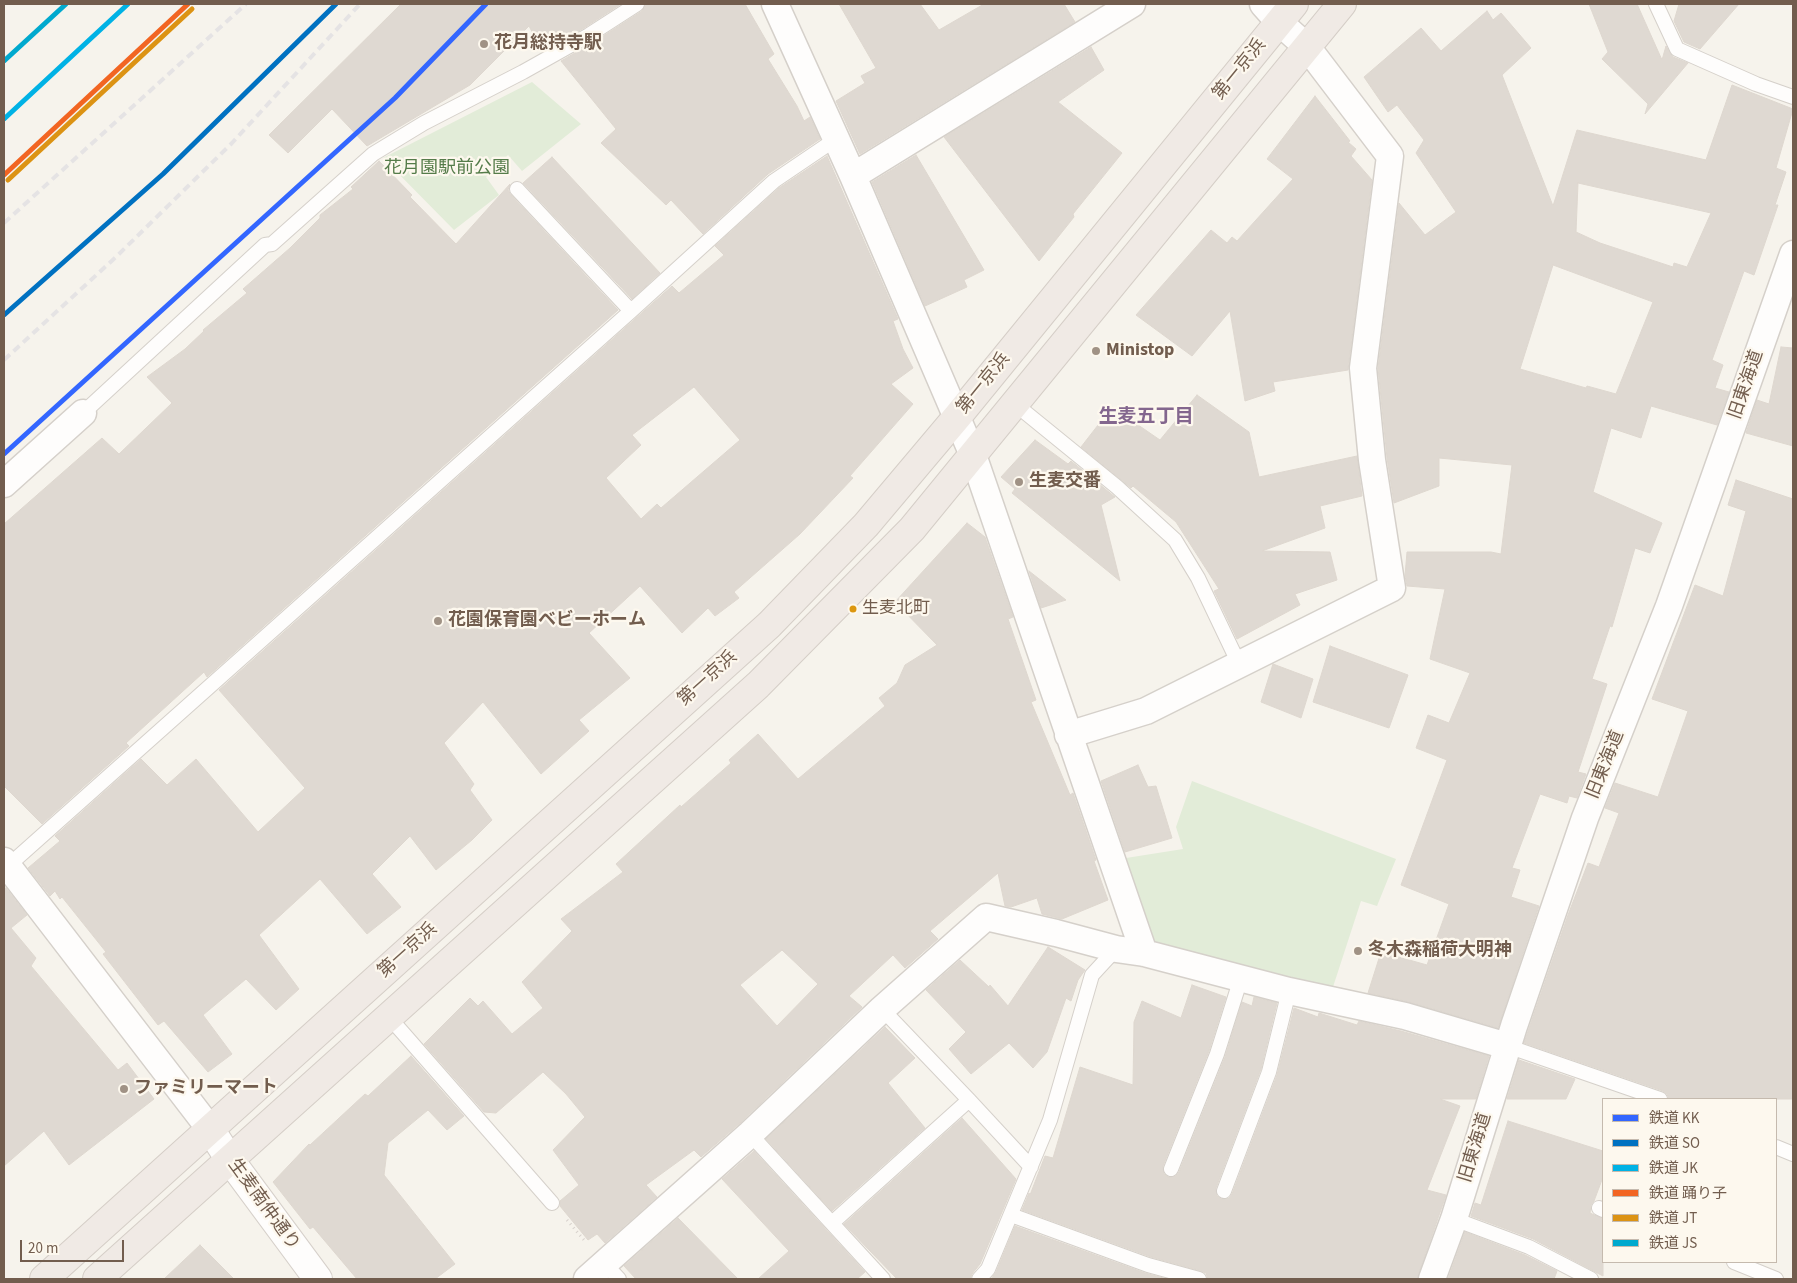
<!DOCTYPE html>
<html>
<head>
<meta charset="utf-8">
<style>
  body { margin:0 }
  #map { position:relative; width:1797px; height:1283px; overflow:hidden; background:#f6f3ec; font-family:"Source Sans 3","Noto Sans JP",sans-serif }
  canvas { display:block }
  .frame { position:absolute; inset:0; border:5px solid #725d4e; pointer-events:none }
  .legend { position:absolute; left:1602px; top:1098px; width:175px; height:165px; box-sizing:border-box; background:#fdf8ee; border:1px solid #c5baae; margin:0; padding:6px 9px; list-style:none; font-size:15px; color:#725d4e }
  .legend li { display:flex; align-items:center; gap:10px; height:25px }
  .legend b { width:25px; border:1px solid #c5baae }
  .scale { position:absolute; left:20px; top:1240px; width:104px; height:22px; box-sizing:border-box; border:2px solid #725d4e; border-top:0; padding-left:6px; font-size:15px; line-height:18px; white-space:nowrap; color:#725d4e; -webkit-text-stroke:4px #fdf8ee; paint-order:stroke }
</style>
</head>
<body>
<div id="map">
<canvas width="1797" height="1283"></canvas>
<div class="frame"></div>
<ul class="legend">
<li><b style="height:6px;background:#36f"></b>鉄道 KK</li>
<li><b style="height:6px;background:#0071c1"></b>鉄道 SO</li>
<li><b style="height:6px;background:#00b2e5"></b>鉄道 JK</li>
<li><b style="height:6px;background:#f26522"></b>鉄道 踊り子</li>
<li><b style="height:6px;background:#dc9314"></b>鉄道 JT</li>
<li><b style="height:6px;background:#00a9ce"></b>鉄道 JS</li>
</ul>
<div class="scale">20 m</div>
</div>
<script>
const ctx = document.querySelector('canvas').getContext('2d');
ctx.lineJoin = 'round';
function fill(path, color) { ctx.fillStyle = color; ctx.fill(path, 'evenodd'); }
const poly = rows => new Path2D(rows.map(r => 'M' + r).join(''));
function strokePath(path, color, width, dash) { ctx.strokeStyle = color; ctx.lineWidth = width; ctx.lineCap = dash ? 'butt' : 'round'; ctx.setLineDash(dash || []); ctx.stroke(path); }
function drawText(font, color, halo, rows, align = 'center') {
  ctx.font = font + ' "Source Sans 3","Noto Sans JP",sans-serif'; ctx.lineWidth = 4.5; ctx.setLineDash([]); ctx.textBaseline = 'middle'; ctx.strokeStyle = halo; ctx.fillStyle = color; for (const [text, x, y, turn = 0] of rows) {
    ctx.save(); ctx.translate(x, y); ctx.rotate((+turn || 0) * Math.PI / 180); ctx.textAlign = isNaN(turn) ? turn : align; if (halo) ctx.strokeText(text, 0, 0); ctx.fillText(text, 0, 0); ctx.restore();
  }
}
fill(poly([
  [532,82,581,124,522,171,508,155,486,177,499,195,454,230,383,158],
  [1192,781,1396,859,1377,906,1361,901,1332,990,1153,942,1126,858,1183,849,1176,827]
]), '#e2ecd8');
const building = poly([
  [401,4,621,4,584,28,550,47,547,43,540,47,529,26,470,85,367,146,332,109,288,153,269,135,401,4],
  [646,4,745,4,774,54,768,59,797,106,804,121,810,117,820,139,768,174,703,234,671,200,666,205,601,143,616,129,561,61,594,42,642,11,646,4],
  [839,4,920,4,939,30,984,4,1064,4,1075,22,860,154,836,101,865,83,861,76,876,68,839,4],
  [1589,4,1637,4,1662,60,1666,46,1673,57,1688,63,1645,114,1648,104,1602,59,1608,52,1589,4],
  [1679,4,1739,4,1700,49,1684,42,1674,21,1679,4],
  [1487,11,1493,20,1501,13,1531,48,1502,75,1553,206,1577,130,1706,160,1732,85,1793,109,1776,168,1786,172,1775,205,1778,205,1754,275,1744,271,1712,360,1723,365,1715,388,1729,392,1717,425,1651,406,1641,438,1611,428,1593,492,1662,523,1650,553,1635,548,1612,627,1610,626,1592,679,1607,684,1578,772,1586,774,1577,798,1569,796,1567,803,1540,794,1512,868,1520,870,1511,897,1539,906,1498,1028,1409,1002,1368,993,1381,952,1427,965,1449,904,1401,885,1447,760,1416,748,1428,715,1449,723,1470,673,1430,659,1445,589,1407,586,1405,576,1407,552,1491,552,1501,554,1512,465,1439,458,1439,486,1394,503,1387,458,1378,368,1399,203,1425,235,1456,212,1416,153,1424,140,1397,105,1388,112,1364,77,1421,28,1441,51,1487,11],
  [1578,183,1711,213,1687,267,1674,263,1673,267,1600,243,1576,232,1578,183],
  [1553,265,1653,302,1616,394,1587,386,1586,388,1520,369,1553,265],
  [1091,47,1104,70,1058,102,1122,153,1073,214,1074,217,1039,261,944,137,1091,47],
  [1315,96,1350,141,1348,142,1356,149,1351,156,1372,180,1348,370,1273,382,1275,391,1245,401,1230,311,1192,356,1136,315,1211,230,1227,243,1232,237,1237,241,1293,179,1267,159,1315,96],
  [916,155,984,270,964,280,967,287,925,306,872,182,916,155],
  [827,156,898,319,893,321,903,349,913,368,891,384,913,404,850,476,853,478,800,534,734,592,739,598,715,616,708,608,682,633,640,586,589,633,630,678,579,720,589,731,541,774,483,702,444,743,474,784,470,790,492,820,472,840,436,870,410,836,372,874,401,907,367,934,320,879,259,935,299,989,276,1010,246,979,203,1015,232,1054,208,1072,164,1021,158,1025,103,954,106,952,62,897,60,899,55,891,50,896,28,868,60,841,55,836,141,759,167,785,196,759,258,832,305,788,219,690,672,286,679,293,724,255,715,246,779,188,827,156],
  [694,387,740,440,661,508,657,504,641,519,606,478,641,445,632,435,694,387],
  [552,157,660,273,632,299,523,183,552,157],
  [379,161,412,195,410,197,456,244,510,184,508,190,511,195,618,310,207,677,204,672,126,743,129,746,42,824,4,786,4,524,102,438,119,454,172,403,147,377,185,349,204,331,203,330,247,293,243,289,290,248,320,218,320,215,353,189,351,187,379,161],
  [1781,347,1793,348,1793,446,1746,433,1757,400,1769,404,1781,347],
  [1197,395,1249,432,1259,477,1357,456,1362,496,1320,506,1325,528,1262,551,1330,552,1337,580,1295,594,1300,605,1237,639,1214,591,1219,589,1176,522,1133,486,1131,488,1081,447,1112,407,1160,440,1197,395],
  [1035,440,1068,464,1071,461,1115,497,1101,505,1120,581,1012,493,1015,489,1001,477,1035,440],
  [1736,480,1793,499,1793,1099,1669,1099,1667,1094,1663,1091,1524,1043,1568,915,1588,863,1599,867,1619,813,1605,808,1615,783,1658,797,1688,711,1652,699,1695,585,1723,596,1746,511,1728,505,1736,480],
  [967,523,985,537,1013,617,1008,619,1036,700,1031,702,1070,795,1073,793,1096,860,1094,861,1108,900,1062,919,1042,914,1037,898,1011,907,1005,906,998,873,930,931,938,939,905,968,893,955,849,996,862,1007,740,1123,701,1157,694,1150,646,1185,657,1197,605,1243,597,1234,588,1240,560,1206,560,1201,579,1185,553,1150,585,1117,566,1094,543,1072,496,1113,484,1112,424,1044,470,998,478,1006,483,1001,512,1034,543,1008,522,982,572,931,561,919,623,872,616,864,680,805,681,807,731,763,729,760,758,734,798,779,885,706,879,698,897,683,905,665,937,645,895,602,967,523],
  [782,950,818,984,777,1026,740,985,782,950],
  [1029,571,1066,600,1041,608,1029,571],
  [1330,646,1408,675,1389,728,1313,702,1330,646],
  [1273,664,1313,679,1301,718,1261,702,1273,664],
  [1138,765,1148,787,1156,786,1172,838,1125,852,1101,781,1138,765],
  [6,888,27,915,11,928,36,958,31,966,118,1070,127,1063,154,1099,69,1165,44,1131,4,1166,4,889,6,888],
  [1048,947,1085,970,1078,980,1071,1001,1066,998,1047,1052,1033,1068,1009,1043,971,1074,949,1049,966,1032,926,990,960,960,989,987,990,985,1008,1006,1048,947],
  [1192,985,1226,997,1209,1051,1163,1166,1164,1174,1168,1177,1176,1176,1179,1172,1225,1057,1242,1002,1252,1006,1254,997,1277,1003,1261,1069,1216,1188,1217,1196,1221,1199,1229,1198,1232,1194,1277,1075,1294,1008,1318,1017,1319,1013,1357,1025,1359,1021,1401,1031,1489,1056,1476,1099,1440,1099,1460,1106,1427,1190,1446,1195,1417,1279,1208,1279,1206,1273,1201,1271,1151,1257,1022,1210,1029,1193,1030,1195,1045,1156,1053,1158,1080,1067,1133,1085,1134,1022,1142,1001,1181,1018,1192,985],
  [885,1027,915,1058,888,1083,925,1128,832,1211,766,1139,885,1027],
  [411,1056,464,1116,447,1130,428,1110,388,1143,384,1175,455,1264,435,1279,357,1279,313,1227,310,1229,273,1182,309,1144,310,1145,365,1094,368,1096,411,1056],
  [1519,1060,1575,1079,1566,1099,1507,1099,1519,1060],
  [962,1118,1016,1179,980,1264,972,1274,970,1279,897,1279,844,1224,962,1118],
  [1508,1121,1603,1151,1603,1177,1594,1201,1591,1205,1590,1213,1603,1219,1603,1276,1533,1239,1471,1216,1475,1203,1481,1205,1508,1121],
  [754,1151,865,1272,857,1279,758,1279,789,1251,722,1179,754,1151],
  [678,1218,738,1279,636,1279,624,1266,678,1218],
  [1015,1226,1145,1273,1167,1279,991,1279,996,1272,1015,1226],
  [1465,1232,1525,1255,1557,1271,1554,1279,1448,1279,1465,1232],
  [200,1245,234,1279,164,1279,200,1245]
]);
fill(building, '#dfd9d2');
strokePath(building, '#ded7cf', 1);
const lane = poly([
  [1656,4,1677,49,1756,84,1793,97],
  [517,189,631,311],
  [1015,404,1117,487,1175,540,1198,578,1239,664],
  [83,413,265,245,272,244,373,154,424,123,523,72,589,35,637,4],
  [8,866,631,311,774,181,836,139],
  [882,1009,969,1100,1031,1167],
  [389,1017,552,1203],
  [1507,1046,1660,1099],
  [750,1134,883,1279],
  [1776,1147,1793,1154],
  [1171,1169,1217,1054,1241,978],
  [1224,1191,1269,1072,1289,991],
  [1599,1208,1603,1210],
  [1011,1215,1148,1265,1199,1279],
  [1454,1219,1529,1247,1591,1279],
  [832,1223,969,1100],
  [1734,1262,1776,1279],
  [605,1264,619,1279],
  [979,1279,988,1269,1050,1120,1092,975,1116,949]
]);
const street = poly([
  [775,4,853,176,973,455,1144,953],
  [853,176,1132,4],
  [4,484,83,413],
  [1068,735,1146,711,1392,588,1372,460,1363,368,1390,156,1307,47,1279,22,1263,4],
  [4,861,210,1129],
  [587,1279,750,1134,882,1009,986,917,1056,933,1116,949,1144,953,1289,991,1405,1016,1507,1046],
  [1432,1279,1454,1219,1514,1026,1585,818,1669,606,1793,254]
]);
const secondary = poly([
  [210,1129,230,1160,318,1279]
]);
const highway = poly([
  [44,1279,769,625,866,525,957,417,1294,4],
  [97,1279,758,685,912,529,1342,4]
]);
strokePath(lane, '#d5d0ca', 16);
strokePath(street, '#d5d0ca', 29);
strokePath(secondary, '#d6d0ca', 30);
strokePath(highway, '#d5cec7', 30);
strokePath(poly([
  [567,1220,584,1240]
]), '#d7d1cc', 3, [1, 4]);
strokePath(lane, '#fefdfc', 14);
strokePath(street, '#fefdfc', 26);
strokePath(secondary, '#fefdfc', 28);
strokePath(highway, '#f0eae5', 28);
strokePath(poly([
  [4,223,246,4],
  [4,360,117,256,232,143,360,4]
]), '#e5e3e4', 4, [8, 5]);
strokePath(poly([
  [4,454,395,98,486,4]
]), '#36f', 5);
strokePath(poly([
  [4,315,163,174,336,4]
]), '#0071c1', 5);
strokePath(poly([
  [4,119,128,4]
]), '#00b2e5', 5);
strokePath(poly([
  [4,175,188,4]
]), '#f26522', 5);
strokePath(poly([
  [8,180,192,9]
]), '#dc9314', 5);
strokePath(poly([
  [4,61,66,4]
]), '#00a9ce', 5);
for (const [x, y, r, color] of [
  [484,44,5,"#a09285"],
  [1096,351,5,"#a09285"],
  [1019,482,5,"#a09285"],
  [853,609,4.5,"#dc9710"],
  [438,621,5,"#a09285"],
  [1358,951,5,"#a09285"],
  [124,1089,5,"#a09285"]
]) { const dot = new Path2D(); dot.arc(x, y, r, 0, 2 * Math.PI); ctx.fillStyle = color; ctx.fill(dot); strokePath(dot, '#fdf8ee', 2); }
drawText('17px', '#725d4e', '#fdf8ee', [
  ["生麦北町",862,609]
], 'left');
drawText('bold 18px', '#725d4e', '#fdf8ee', [
  ["花月総持寺駅",494,44],
  ["Ministop",1106,351],
  ["生麦交番",1029,482],
  ["花園保育園ベビーホーム",448,621],
  ["冬木森稲荷大明神",1368,951],
  ["ファミリーマート",134,1089]
], 'left');
drawText('18px', '#725d4e', '#fdf8ee', [
  ["第一京浜",1240,70,-51],
  ["第一京浜",984,384,-51],
  ["旧東海道",1747,385,-71],
  ["第一京浜",708,679,-42],
  ["旧東海道",1606,765,-68],
  ["第一京浜",408,951,-42],
  ["旧東海道",1476,1148,-73],
  ["生麦南仲通り",263,1205,54]
]);
drawText('18px', '#557c4a', '#fdf8ee', [
  ["花月園駅前公園",447,169]
]);
drawText('bold 19px', '#83668e', '#fdf8ee', [
  ["生麦五丁目",1146,418]
]);
</script>
</body>
</html>
